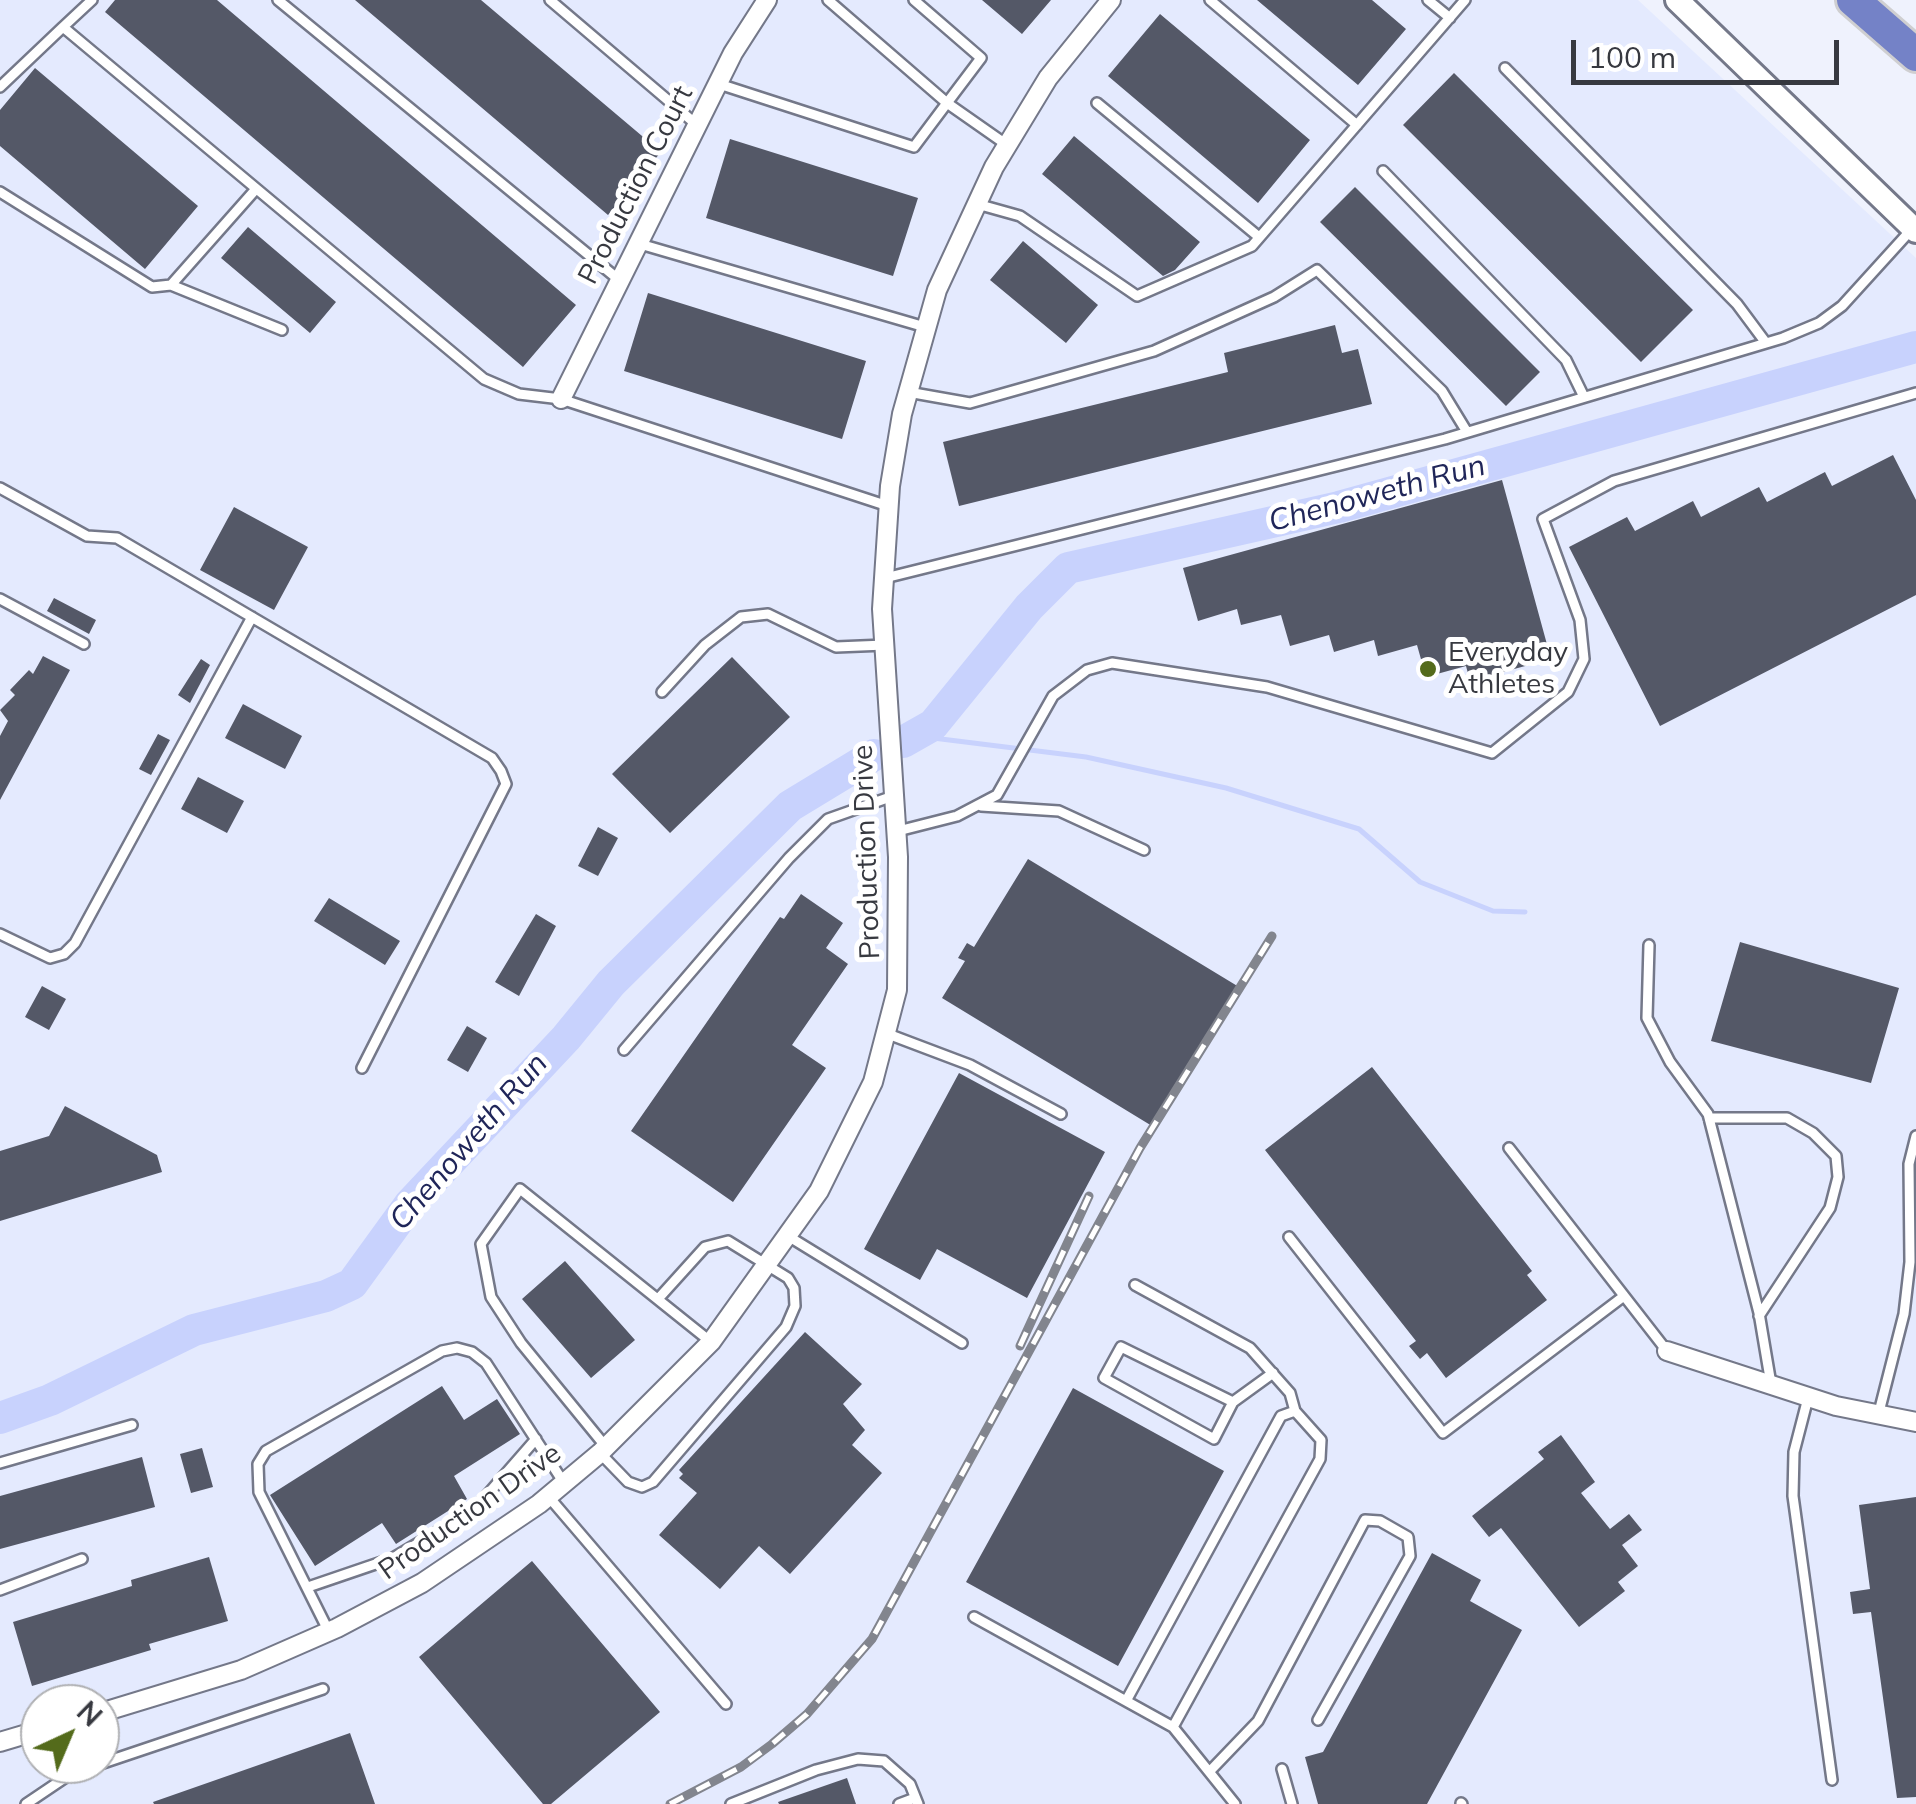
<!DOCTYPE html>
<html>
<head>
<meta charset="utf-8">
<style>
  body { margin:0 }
  #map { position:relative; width:1916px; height:1804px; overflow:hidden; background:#eff2fd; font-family:Mulish,sans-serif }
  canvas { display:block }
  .north { position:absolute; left:20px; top:1684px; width:100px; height:100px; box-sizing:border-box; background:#fff; border:2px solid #afb0b3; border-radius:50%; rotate:44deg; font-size:28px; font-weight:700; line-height:40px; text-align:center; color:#373940 }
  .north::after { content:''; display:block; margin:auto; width:35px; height:45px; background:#546b1b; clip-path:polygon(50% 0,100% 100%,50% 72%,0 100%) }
  .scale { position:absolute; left:1571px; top:40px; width:268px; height:45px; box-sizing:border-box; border:5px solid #373940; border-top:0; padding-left:12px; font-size:30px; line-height:35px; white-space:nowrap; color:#373940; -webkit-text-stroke:8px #fff; paint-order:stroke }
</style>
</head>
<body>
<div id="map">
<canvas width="1916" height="1804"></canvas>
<div class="north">N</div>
<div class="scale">100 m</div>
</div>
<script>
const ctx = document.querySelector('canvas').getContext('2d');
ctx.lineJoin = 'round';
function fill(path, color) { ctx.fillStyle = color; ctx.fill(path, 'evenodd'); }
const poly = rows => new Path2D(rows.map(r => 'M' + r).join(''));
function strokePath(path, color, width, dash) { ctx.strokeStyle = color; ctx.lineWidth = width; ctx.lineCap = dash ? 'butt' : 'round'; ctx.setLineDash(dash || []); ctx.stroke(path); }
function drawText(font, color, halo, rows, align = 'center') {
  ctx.font = font + ' Mulish,sans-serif'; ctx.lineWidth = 10; ctx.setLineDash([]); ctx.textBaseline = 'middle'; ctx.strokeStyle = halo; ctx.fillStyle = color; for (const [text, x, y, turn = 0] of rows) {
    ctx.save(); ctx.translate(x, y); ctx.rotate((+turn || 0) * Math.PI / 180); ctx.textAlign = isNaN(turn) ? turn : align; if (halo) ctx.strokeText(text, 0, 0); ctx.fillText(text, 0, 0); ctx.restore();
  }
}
fill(poly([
  [0,0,1638,0,1916,258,1916,1804,0,1804],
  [40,1704,100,1704,100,1764,40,1764]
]), '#e4eafe');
strokePath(poly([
  [917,736,1086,757,1226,788,1359,829,1420,882,1493,911,1525,912]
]), '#c8d2fd', 5);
strokePath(poly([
  [903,742,933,725,1029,607,1068,568,1339,507,1916,347],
  [0,1418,50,1400,194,1330,326,1296,352,1284,410,1204,566,1038,611,983,790,806,874,755]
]), '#c8d2fd', 32);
fill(poly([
  [115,0,217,0,576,305,523,367,105,12],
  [355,0,481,0,661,152,608,215],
  [982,0,1051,0,1022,34],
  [1257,0,1372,0,1406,29,1358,85],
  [1160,14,1310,140,1258,203,1108,76],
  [35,68,198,206,145,269,0,146,0,110],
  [1454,73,1693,310,1641,362,1403,125],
  [1074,136,1200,242,1175,270,1163,276,1042,174],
  [730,139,918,198,893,276,706,218],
  [1355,187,1540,372,1506,406,1320,222],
  [248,227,336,302,310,333,221,258],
  [1023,241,1098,305,1066,343,990,280],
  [648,293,866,361,842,439,624,371],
  [1335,325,1342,353,1358,349,1372,404,959,506,943,442,1228,372,1224,353],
  [1893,455,1916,500,1916,595,1660,726,1569,547,1627,517,1635,531,1693,501,1701,517,1759,487,1767,502,1825,472,1832,486],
  [1502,480,1551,659,1470,681,1466,666,1426,677,1417,645,1378,656,1374,640,1334,652,1329,635,1290,646,1281,615,1241,625,1237,609,1198,621,1183,568],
  [234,507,308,547,274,610,200,570],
  [54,598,96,620,89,634,47,611],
  [43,656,70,670,0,800,0,736,8,721,0,710,15,695,10,690,29,670,33,674],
  [732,657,790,717,670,833,612,774],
  [201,659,210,665,190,703,178,695],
  [243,704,302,736,285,769,225,738],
  [158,734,170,740,151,775,139,769],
  [198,777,244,801,227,833,181,809],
  [598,827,618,838,598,876,578,866],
  [1028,859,1239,987,1152,1126,942,998,965,961,958,958,967,943,974,947],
  [801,894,843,923,826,948,848,964,792,1045,826,1068,733,1202,631,1131,780,917,784,919],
  [329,898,400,941,385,965,314,921],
  [536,914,556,926,519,996,495,982],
  [1740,942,1899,988,1871,1083,1711,1041],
  [42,986,66,999,49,1030,25,1017],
  [467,1026,487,1038,468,1072,447,1060],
  [1372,1067,1532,1271,1527,1275,1547,1300,1446,1378,1427,1353,1420,1359,1409,1346,1416,1341,1265,1150],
  [959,1073,1105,1152,1027,1298,937,1249,920,1280,864,1249],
  [65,1106,157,1155,162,1172,0,1221,0,1151,49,1136],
  [565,1261,635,1340,591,1378,522,1299],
  [805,1332,862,1384,843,1404,865,1430,852,1445,882,1473,790,1574,759,1546,720,1589,659,1535,697,1493,679,1478,683,1474,679,1470],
  [442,1386,464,1420,497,1399,520,1434,454,1476,467,1499,396,1544,382,1523,315,1566,270,1495],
  [1073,1388,1224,1471,1118,1666,966,1582],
  [1561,1435,1595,1482,1581,1493,1610,1529,1629,1514,1642,1530,1622,1545,1638,1566,1618,1582,1625,1591,1579,1627,1501,1528,1489,1537,1472,1516,1544,1459,1538,1452],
  [202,1448,213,1487,191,1493,180,1454],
  [142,1457,155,1507,0,1549,0,1496],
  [1916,1497,1916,1797,1897,1798,1871,1612,1853,1614,1850,1592,1870,1589,1859,1505],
  [1432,1553,1481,1580,1470,1601,1522,1630,1427,1804,1318,1804,1305,1757,1323,1752],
  [209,1557,228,1621,149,1644,151,1650,32,1686,13,1622,132,1586,131,1580],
  [532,1561,660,1712,551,1804,543,1804,419,1657],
  [350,1733,375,1804,154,1804,153,1802],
  [847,1778,856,1804,779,1804,778,1802]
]), '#545867');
const service = poly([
  [92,0,63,27,484,379,519,394,561,399,888,506],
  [278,0,618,279],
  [550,0,697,125],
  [914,0,981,58,947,103,1007,145],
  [1210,0,1357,125],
  [1428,0,1450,18],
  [1505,68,1737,304,1766,343],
  [719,84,914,147,947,103,828,0],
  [0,87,63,27],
  [1097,103,1259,237],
  [1383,171,1566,360,1584,397],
  [0,192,152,287,171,285,256,189],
  [977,204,1020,216,1137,296,1252,246,1465,0],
  [640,244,925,327],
  [171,285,282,330],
  [908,392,970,403,1154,351,1274,297,1317,270,1442,391,1467,432],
  [0,488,87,536,117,538,492,758,501,771,506,784,362,1068],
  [885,578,1445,439,1783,338,1819,323,1842,306,1911,230],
  [0,599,84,644],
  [662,692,705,645,741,617,768,614,836,647,885,645],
  [981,806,1059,811,1144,850],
  [898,831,957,816,997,795,1053,696,1087,670,1112,663,1267,687,1492,753,1568,692,1584,659,1580,620,1543,519,1614,481,1916,393],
  [0,934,50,958,64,954,75,943,252,617],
  [1649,945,1647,1018,1670,1062,1708,1114,1759,1313,1771,1384],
  [888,1034,970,1065,1061,1114],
  [624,1050,789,858,828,819,893,796],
  [1709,1118,1787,1118,1813,1133,1836,1156,1838,1177,1830,1208,1759,1316],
  [1509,1148,1667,1351],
  [788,1236,962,1343],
  [1289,1237,1443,1433,1624,1296],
  [1135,1285,1250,1348,1290,1393,1295,1411,1321,1440,1320,1459,1173,1727],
  [1808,1398,1794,1452,1793,1496,1832,1780],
  [1233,1402,1121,1347,1104,1378,1214,1439,1233,1402,1273,1373],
  [1878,1416,1904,1314,1910,1262,1909,1164,1916,1136],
  [606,1447,521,1343,491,1297,481,1244,520,1189,711,1342],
  [600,1453,628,1482,642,1487,653,1482,786,1327,795,1306,794,1288,788,1278,728,1241,705,1247,658,1299],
  [0,1463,132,1425],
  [548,1496,726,1704],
  [308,1587,393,1558,474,1510,536,1439],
  [0,1590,82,1559],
  [974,1617,1173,1727,1235,1804],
  [329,1632,259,1492,258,1464,266,1451,442,1351,457,1348,472,1352,486,1363,564,1483],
  [1126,1701,1281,1416,1295,1411],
  [100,1764,323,1689],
  [1282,1769,1292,1804],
  [1211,1770,1258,1721,1365,1520,1380,1521,1408,1537,1410,1556,1318,1720],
  [1461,1803,1462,1804],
  [26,1804,72,1773,99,1764],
  [731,1804,816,1770,858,1759,884,1761,910,1784,918,1804],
  [899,1804,915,1798]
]);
const minor = poly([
  [561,399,733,53,767,0],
  [1667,1351,1836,1406,1916,1422],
  [100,1713,241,1670,337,1628,422,1583,539,1504,600,1453,711,1342,819,1191,873,1082,897,990,898,857,882,609,890,486,902,414,937,290,994,167,1048,78,1111,0],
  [0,1742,40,1730]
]);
const tertiary = poly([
  [1677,0,1916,231]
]);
const motorway = poly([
  [1853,0,1916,55]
]);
strokePath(service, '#747889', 14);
strokePath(minor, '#747889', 22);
strokePath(tertiary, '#747889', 28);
strokePath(motorway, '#cfcfd1', 38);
strokePath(service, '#fff', 9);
strokePath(minor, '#fff', 18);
strokePath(tertiary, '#fff', 22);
strokePath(motorway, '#7482c7', 32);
const rail = poly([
  [1020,1346,1089,1196],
  [670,1804,741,1767,772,1744,807,1714,872,1639,1140,1148,1272,936]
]);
strokePath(rail, '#82858e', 9);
strokePath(rail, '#fff', 5, [15]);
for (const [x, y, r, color] of [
  [1428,669,10,"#546b1b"]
]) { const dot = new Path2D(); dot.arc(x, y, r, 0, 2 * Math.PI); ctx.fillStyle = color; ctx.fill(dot); strokePath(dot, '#fff', 4); }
drawText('28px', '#373940', '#fff', [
  ["Production Court",636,185,-63],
  ["Production Drive",867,852,-92],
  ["Production Drive",470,1512,-35]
]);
drawText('28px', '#373940', '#fff', [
  ["Everyday",1448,653],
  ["Athletes",1448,685]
], 'left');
drawText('italic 30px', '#202659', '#fff', [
  ["Chenoweth Run",1377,494,-15],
  ["Chenoweth Run",469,1142,-49]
]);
</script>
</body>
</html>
